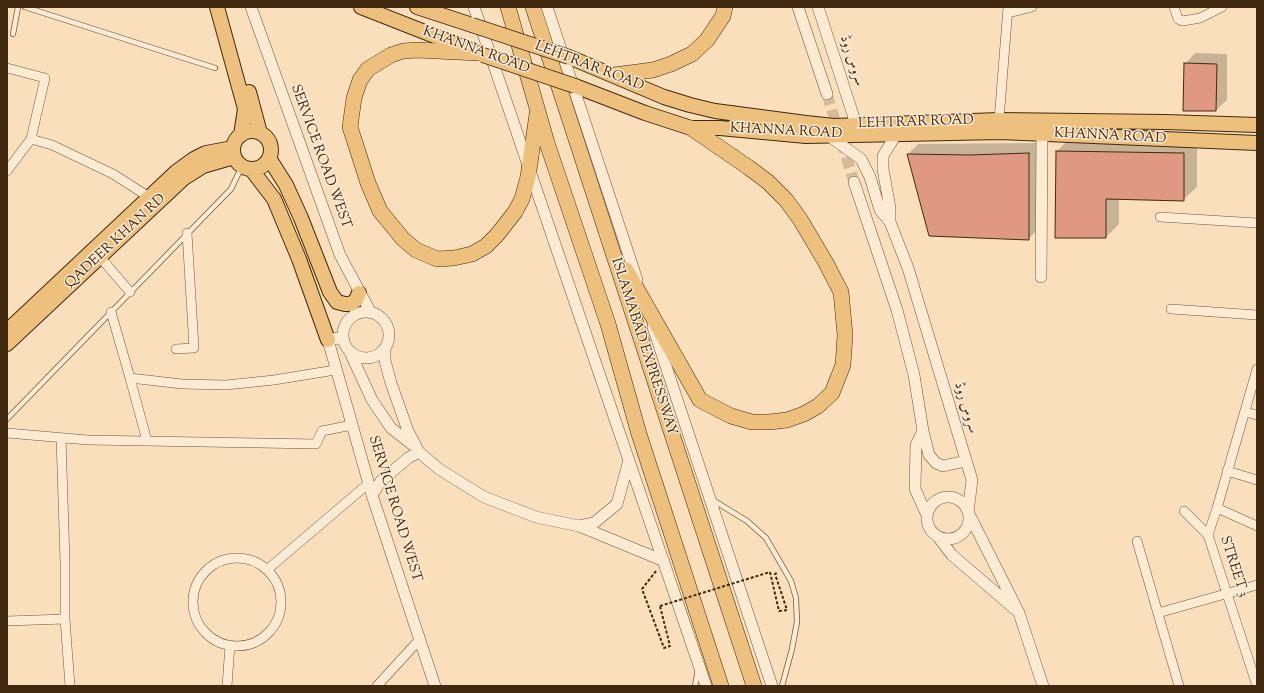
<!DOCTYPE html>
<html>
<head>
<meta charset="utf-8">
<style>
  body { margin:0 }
  #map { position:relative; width:1264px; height:693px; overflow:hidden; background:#fadfbc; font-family:"Sorts Mill Goudy",serif }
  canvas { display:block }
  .frame { position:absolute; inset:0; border:8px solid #40290f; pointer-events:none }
</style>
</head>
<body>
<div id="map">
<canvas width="1264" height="693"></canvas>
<div class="frame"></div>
</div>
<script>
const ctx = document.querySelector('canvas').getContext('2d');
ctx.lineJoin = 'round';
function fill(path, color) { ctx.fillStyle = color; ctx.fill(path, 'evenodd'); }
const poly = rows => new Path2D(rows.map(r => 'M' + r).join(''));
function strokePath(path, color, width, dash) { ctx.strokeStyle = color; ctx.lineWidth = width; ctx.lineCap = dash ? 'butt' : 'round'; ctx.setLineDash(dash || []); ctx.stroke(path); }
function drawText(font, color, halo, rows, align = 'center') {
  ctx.font = font + ' "Sorts Mill Goudy",Amiri,serif'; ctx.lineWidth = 3; ctx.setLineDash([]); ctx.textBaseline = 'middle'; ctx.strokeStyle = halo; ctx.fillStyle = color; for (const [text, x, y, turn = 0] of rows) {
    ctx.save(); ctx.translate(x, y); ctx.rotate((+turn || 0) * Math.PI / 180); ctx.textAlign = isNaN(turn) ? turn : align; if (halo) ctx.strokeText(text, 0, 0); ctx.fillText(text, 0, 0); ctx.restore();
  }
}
fill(poly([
  [1195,53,1227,54,1227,100,1216,110,1184,110,1185,64],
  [1070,138,1197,141,1197,187,1183,200,1119,199,1119,224,1106,237,1056,237,1057,151],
  [1039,143,1039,228,1028,239,908,154,918,144]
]), '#0003');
const building = poly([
  [1184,63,1217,64,1216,111,1183,111,1184,63],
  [1056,151,1184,153,1184,201,1106,199,1106,238,1055,238,1056,151],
  [1029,153,1029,240,929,236,907,154,970,155,1029,153]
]);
fill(building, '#df9982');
strokePath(building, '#40290f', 1);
strokePath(poly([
  [827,94,854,182]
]), '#d5bb99', 11, [11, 5.5]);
const service = poly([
  [25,7,215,68],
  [13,34,18,7],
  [7,419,231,189,242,166],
  [711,499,747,521,766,538,791,581,796,598,797,622,792,649,782,686],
  [695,686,698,670]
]);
const minor = poly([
  [1174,7,1178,19,1183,21,1200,18,1222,7],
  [1008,13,1032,7],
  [7,68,45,78,31,139,7,171],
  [999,120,1008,7],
  [31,139,52,145,113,174,149,197],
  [1160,217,1257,223],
  [100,257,130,292],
  [1171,309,1257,315],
  [111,312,130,378,182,384,226,385,274,380,335,370],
  [176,349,194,348,187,233],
  [130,378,147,441],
  [1245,412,1257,415],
  [7,433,88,440,316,444,322,431,352,425],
  [61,438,65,561,65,619,70,686],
  [1227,471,1257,480],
  [1217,508,1257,526],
  [1184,511,1208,535,1257,686],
  [1208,535,1217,508,1257,369],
  [1137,541,1179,686],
  '193 602a44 44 0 1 1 88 0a44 44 0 1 1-88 0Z',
  [268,569,369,483],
  [1158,613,1257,585],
  [7,621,65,619],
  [227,686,230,645],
  [377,686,420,639]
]);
const tertiary = poly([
  [251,7,340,255,371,313],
  [474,7,706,686],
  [547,7,637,280],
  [798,7,827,94],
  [818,7,856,124],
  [897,133,883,156,883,169,890,208,890,222,908,268,972,480,968,512,1019,613,1043,686],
  [829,136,861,159,870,177,880,210,890,222],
  [854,182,897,310,914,375,923,431,929,455,936,463,943,466,966,461],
  [1041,277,1042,134],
  '343 335a23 23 0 1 1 46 0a23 23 0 1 1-46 0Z',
  [653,327,772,686],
  [343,337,328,340,372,495,435,686],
  [385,348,385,361,391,383,408,431,419,452,439,469,484,497,536,517,579,526,664,561],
  [349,350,372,400,391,428,414,446],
  [923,431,916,445,915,489,926,513],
  [372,495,381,481,408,458,419,452],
  '927 518a21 21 0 1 1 42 0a21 21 0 1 1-42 0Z',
  [579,526,594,523,617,504,629,460],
  [939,538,952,555,1016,610]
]);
const primary = poly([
  [217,7,245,109,241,135],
  [361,7,473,51],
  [417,7,472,25],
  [569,57,664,97,690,105,715,111,806,123,834,126,999,120,1165,122,1257,125],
  [575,86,645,113,691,128,720,128,806,136,1000,132,1257,143],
  [249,92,260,133],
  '233 150a19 19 0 1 1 38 0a19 19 0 1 1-38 0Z',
  [269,158,286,185,301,218,330,292,337,302,345,304,351,304,356,300,359,293],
  [251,169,274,199,299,259,328,340],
  [7,331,176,172,194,159,206,153,233,148],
  [7,344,184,178,203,166,234,157]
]);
const trunk = poly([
  [508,7,547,143,608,324,639,434,721,686],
  [533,7,754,686],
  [478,53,417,50,403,51,391,55,368,69,360,80,354,98,350,127,368,183,380,211,403,239,416,250,437,259,454,258,472,254,486,246,497,235,515,212,522,199,528,177,537,114],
  [614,75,653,70,671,64,692,54,707,40,723,16,725,7],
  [626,270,700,400,731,416,752,422,769,422,787,420,804,414,818,406,832,393,843,365,845,335,841,292,826,263,800,219,786,200,768,182,748,167,691,128]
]);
strokePath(service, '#6e563a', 6);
strokePath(minor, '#6e563a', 10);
strokePath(tertiary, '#6e563a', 12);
strokePath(primary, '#40290f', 16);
strokePath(trunk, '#40290f', 16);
strokePath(poly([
  [656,571,642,589,664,648,670,646,660,606],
  [770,572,779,611,787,610,775,574,777,573]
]), '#40290f', 2, [3, 2]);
strokePath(service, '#fcead3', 4.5);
strokePath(minor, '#fcead3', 9);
strokePath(tertiary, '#fcead3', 11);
strokePath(primary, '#edc07e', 14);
strokePath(trunk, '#edc07e', 15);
const primaryBridge = poly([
  [472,25,569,57],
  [483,55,575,86]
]);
strokePath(primaryBridge, '#40290f', 16, []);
strokePath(poly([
  [660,606,770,572]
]), '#40290f', 2, [3, 2]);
strokePath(primaryBridge, '#edc07e', 14);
drawText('14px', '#40290f', '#fcead3', [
  ["KHANNA ROAD",476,51,20],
  ["سروس روڈ",851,61,72],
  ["LEHTRAR ROAD",589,67,21],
  ["LEHTRAR ROAD",916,123,-2],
  ["KHANNA ROAD",786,132,3],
  ["KHANNA ROAD",1110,137,3],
  ["SERVICE ROAD WEST",320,157,70],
  ["QADEER KHAN RD",116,242,-43],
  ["ISLAMABAD EXPRESSWAY",643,347,72],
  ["سروس روڈ",965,408,73],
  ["SERVICE ROAD WEST",394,509,73],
  ["STREET 3",1233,567,72]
]);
</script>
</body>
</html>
